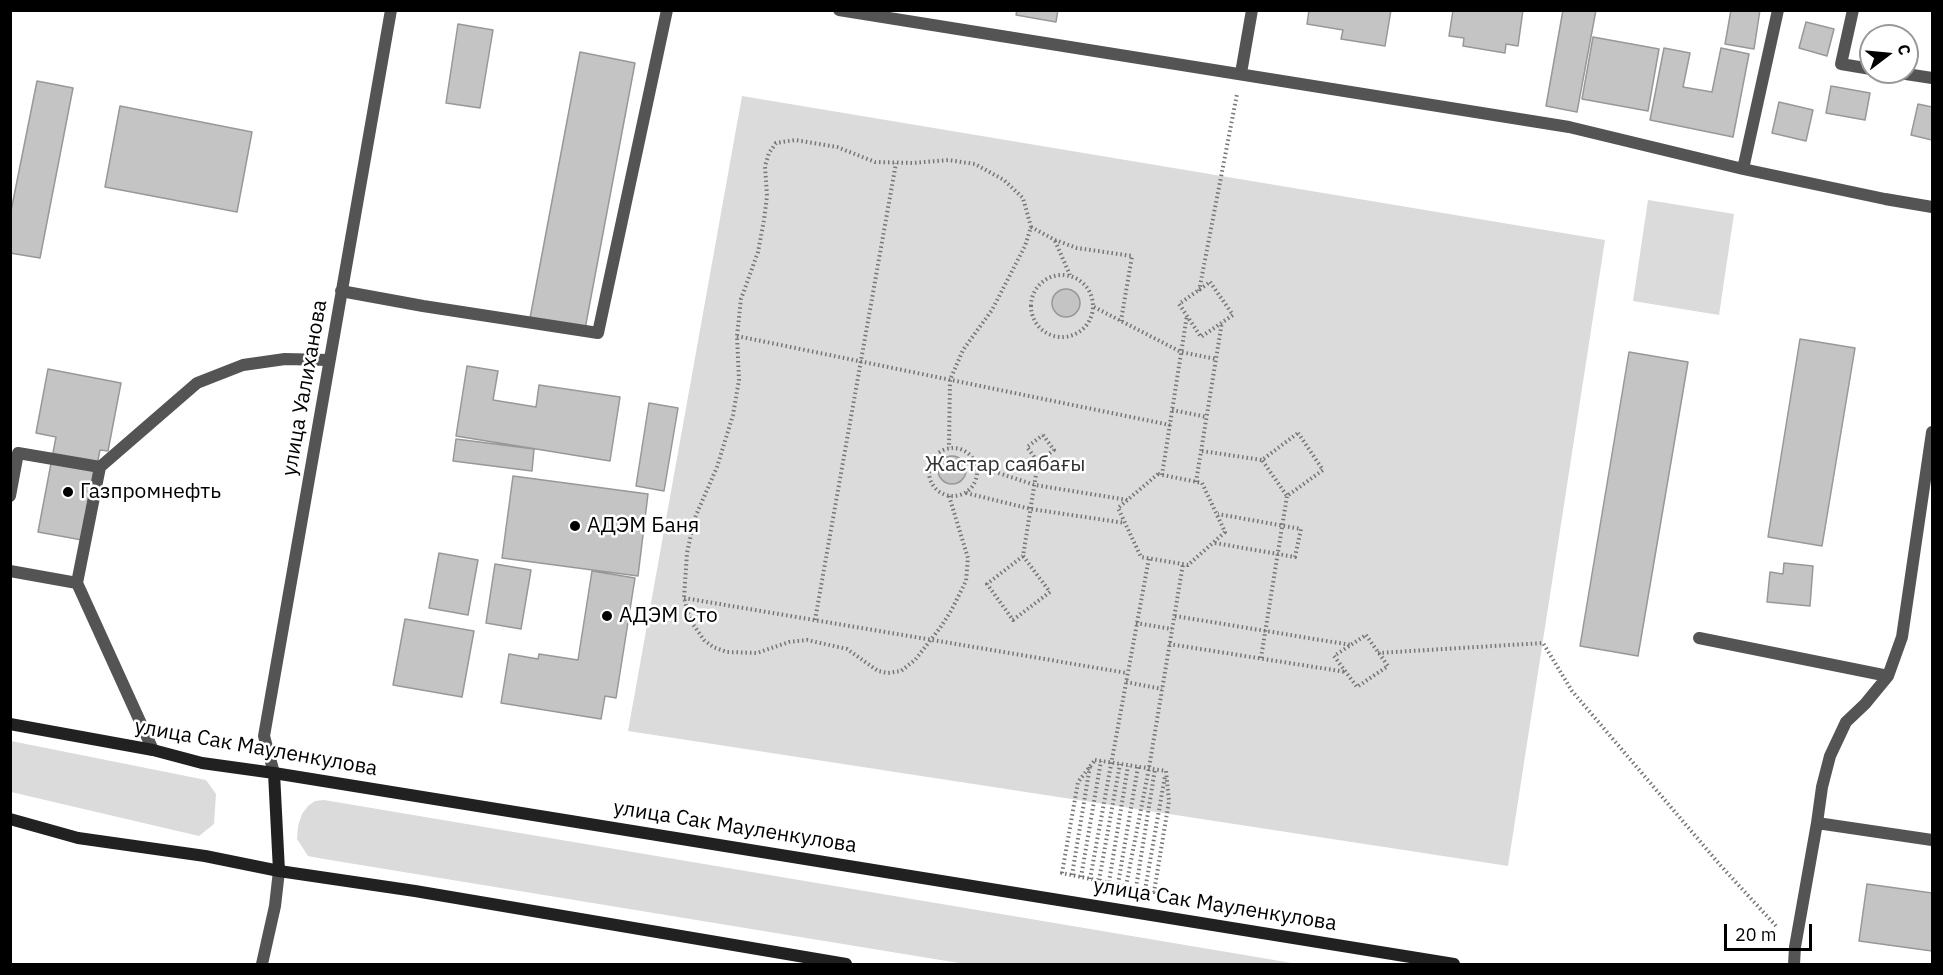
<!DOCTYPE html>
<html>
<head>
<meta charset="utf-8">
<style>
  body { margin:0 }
  #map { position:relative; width:1943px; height:975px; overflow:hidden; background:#fff; font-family:"IBM Plex Sans",sans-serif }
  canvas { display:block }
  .frame { position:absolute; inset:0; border:12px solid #000; pointer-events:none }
  .north { position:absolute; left:1859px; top:24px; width:60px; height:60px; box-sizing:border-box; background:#fff; border:2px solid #999; border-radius:50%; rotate:74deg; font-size:16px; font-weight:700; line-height:24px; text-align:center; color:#000 }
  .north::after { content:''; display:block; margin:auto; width:21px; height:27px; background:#000; clip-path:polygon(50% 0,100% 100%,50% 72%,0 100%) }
  .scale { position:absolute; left:1724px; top:924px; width:88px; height:27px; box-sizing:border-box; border:3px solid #000; border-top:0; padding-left:8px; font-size:18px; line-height:21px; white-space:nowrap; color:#000; -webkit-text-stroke:4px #fff; paint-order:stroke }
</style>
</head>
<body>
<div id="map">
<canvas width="1943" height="975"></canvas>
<div class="frame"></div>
<div class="north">С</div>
<div class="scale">20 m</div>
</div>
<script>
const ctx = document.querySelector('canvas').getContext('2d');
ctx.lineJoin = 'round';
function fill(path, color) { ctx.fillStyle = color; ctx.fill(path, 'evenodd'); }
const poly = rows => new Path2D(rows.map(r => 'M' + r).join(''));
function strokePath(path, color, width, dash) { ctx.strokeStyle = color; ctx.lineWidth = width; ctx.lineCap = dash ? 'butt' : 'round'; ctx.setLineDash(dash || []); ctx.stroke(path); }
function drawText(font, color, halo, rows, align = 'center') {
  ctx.font = font + ' "IBM Plex Sans",sans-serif'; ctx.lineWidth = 5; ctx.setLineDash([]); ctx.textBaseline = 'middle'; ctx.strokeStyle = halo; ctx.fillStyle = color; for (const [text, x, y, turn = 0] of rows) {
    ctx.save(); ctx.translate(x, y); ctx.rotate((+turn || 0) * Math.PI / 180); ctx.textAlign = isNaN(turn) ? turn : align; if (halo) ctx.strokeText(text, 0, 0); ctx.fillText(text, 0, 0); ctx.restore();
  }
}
fill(poly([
  [742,96,1605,240,1508,866,628,731],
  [1648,200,1734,214,1719,315,1633,301],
  [11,741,206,780,216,794,214,824,199,836,11,792],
  [324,800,1298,964,965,964,324,859,308,856,297,839,298,826,302,814,308,806,315,801]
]), '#dbdbdb');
const building = poly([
  [1017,10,1058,10,1056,22,1016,15,1017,10],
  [1309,10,1391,10,1385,46,1341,39,1343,30,1307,24,1309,10],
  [1453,10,1523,10,1518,46,1506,44,1505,53,1463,46,1464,38,1449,36,1453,10],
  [1563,10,1596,10,1577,112,1546,106,1563,10],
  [1731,10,1760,10,1754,49,1725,44,1731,10],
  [1806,22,1834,29,1827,56,1799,48,1806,22],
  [458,24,493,30,480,108,446,103,458,24],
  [1593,37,1659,49,1648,111,1582,99,1593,37],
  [1664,48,1690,53,1683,87,1712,92,1721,48,1749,54,1733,137,1650,120,1664,48],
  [580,52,635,63,585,329,530,318,580,52],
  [37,81,73,88,40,258,10,253,10,216,37,81],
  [1831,86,1870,93,1865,120,1826,113,1831,86],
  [1779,102,1813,110,1806,141,1772,133,1779,102],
  [1918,104,1932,107,1932,140,1911,135,1918,104],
  [120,106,252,132,237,212,105,187,120,106],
  '1052 303a14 14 0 1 1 28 0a14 14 0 1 1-28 0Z',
  [1800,339,1855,348,1822,546,1768,537,1800,339],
  [1629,352,1688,362,1638,656,1580,646,1629,352],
  [467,366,498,371,493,400,536,407,539,385,620,397,610,461,456,436,467,366],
  [48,369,121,383,108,451,100,450,82,540,38,532,56,437,36,433,48,369],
  [649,403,678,408,664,491,636,486,649,403],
  [456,439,534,449,532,471,453,461,456,439],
  '938 470a14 14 0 1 1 28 0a14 14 0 1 1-28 0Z',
  [513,476,648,494,638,576,502,558,513,476],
  [439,553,478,560,468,615,429,608,439,553],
  [1784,563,1813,566,1810,606,1767,602,1770,572,1783,574,1784,563],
  [495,564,531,570,521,629,486,623,495,564],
  [592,571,635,578,616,698,605,696,601,719,501,703,509,654,538,659,539,654,578,660,592,571],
  [405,619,474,631,462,697,393,685,405,619],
  [1867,884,1932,893,1932,951,1859,941,1867,884]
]);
fill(building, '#c4c4c4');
strokePath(building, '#989898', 1.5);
strokePath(poly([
  [1031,227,1055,240,1077,248,1132,256,1121,321],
  [1055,241,1070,275],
  '1031 306a31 31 0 1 1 62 0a31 31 0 1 1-62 0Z',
  [1210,282,1233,315,1201,337,1179,304,1210,282],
  [1199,291,1237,94],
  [1094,307,1181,352,1216,359],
  [737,336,1170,425],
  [1172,410,1207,417],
  [1298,433,1323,470,1287,496,1262,460,1298,433],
  [1043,435,1054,450,1038,462,1027,447,1043,435],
  '929 472a24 24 0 1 1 48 0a24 24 0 1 1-48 0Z',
  [1202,451,1262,460],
  [977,466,1035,485,1128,500],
  [1158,474,1202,483,1225,532,1188,565,1141,557,1118,508,1158,474],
  [1162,475,1187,315],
  [1196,482,1222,322],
  [966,493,1031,509,1125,523],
  [949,496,968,558,966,581,951,611,940,628,915,660,901,671,888,673,878,671,847,649,807,640,789,642,757,653,727,652,713,647,704,640,690,620,684,598,687,553,694,520,717,467,733,415,739,380,737,336,741,299,758,252,764,220,767,196,765,166,769,153,776,143,795,140,837,147,875,162,913,163,948,160,975,164,1004,180,1023,198,1031,227,1025,246,992,310,963,350,950,380,949,448],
  [1215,543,1295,557,1301,529,1218,514],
  [1023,556,1050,592,1013,620,987,584,1023,556,1038,462],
  [684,598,1127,673],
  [1175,616,1351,645],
  [815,620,896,163],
  [1136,623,1172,629],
  [1366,635,1388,666,1357,687,1334,656,1366,635],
  [1169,644,1346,672],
  [1378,653,1543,643,1572,691,1721,866,1777,927],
  [1261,658,1287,496],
  [1126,682,1162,689],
  [1095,760,1166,771,1169,801,1154,892,1062,873,1078,782,1095,760],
  [1072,875,1090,766],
  [1081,877,1101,761],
  [1090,879,1149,558],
  [1099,880,1120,764],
  [1109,882,1128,766],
  [1118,884,1138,767],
  [1126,886,1149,768,1183,564],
  [1136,888,1155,769],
  [1145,890,1165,776]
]), '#767676', 4, [1.5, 3]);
strokePath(poly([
  [1853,10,1841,64,1871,69],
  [1893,72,1932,78],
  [10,496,18,453,100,467],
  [10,571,77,583,153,750],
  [77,583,100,467,197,383,243,365,285,359,329,360]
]), '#545454', 12);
strokePath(poly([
  [839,10,1569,127,1743,169,1885,199,1932,207],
  [1241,73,1252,10],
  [1743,169,1778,10],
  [341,291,423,306,598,333,667,10],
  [1699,638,1888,676],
  [274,773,264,736,391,10],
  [1817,823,1932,840],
  [262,964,275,906,279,871],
  [1794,964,1795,947,1817,823,1822,787,1830,756,1846,722,1865,704,1888,676,1902,637,1932,432]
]), '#545454', 12);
strokePath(poly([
  [10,724,153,750,202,763,274,773,1454,964],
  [274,773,279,871],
  [10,819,78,838,205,856,279,871,415,891,846,964]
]), '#212121', 12);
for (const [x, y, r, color] of [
  [68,492,6,"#000"],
  [575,526,6,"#000"],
  [607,616,6,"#000"]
]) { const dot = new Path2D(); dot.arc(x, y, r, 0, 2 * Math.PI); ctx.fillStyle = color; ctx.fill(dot); strokePath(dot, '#fff', 2); }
drawText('21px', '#000', '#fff', [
  ["улица Уалиханова",305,388,-80],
  ["улица Сак Мауленкулова",256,748,10],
  ["улица Сак Мауленкулова",735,827,9],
  ["улица Сак Мауленкулова",1215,905,9]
]);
drawText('21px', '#323232', '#fff', [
  ["Жастар саябағы",1005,465]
]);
drawText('21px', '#000', '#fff', [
  ["Газпромнефть",80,492],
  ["АДЭМ Баня",587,526],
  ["АДЭМ Сто",619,616]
], 'left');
</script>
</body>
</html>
